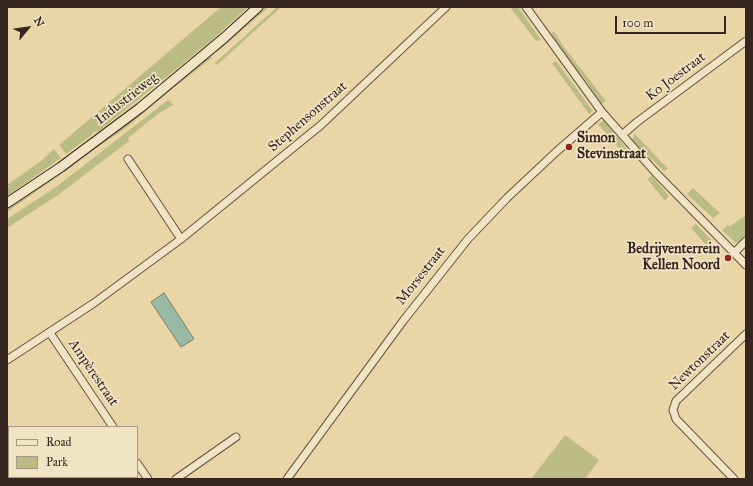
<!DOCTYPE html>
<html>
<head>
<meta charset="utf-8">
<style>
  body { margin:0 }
  #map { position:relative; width:753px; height:486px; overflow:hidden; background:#ead5a6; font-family:"IM FELL Great Primer",serif }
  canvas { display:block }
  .frame { position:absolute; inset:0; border:8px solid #37261f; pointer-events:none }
  .legend { position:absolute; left:8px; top:426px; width:130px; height:52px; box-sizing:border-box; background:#f1e4c5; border:1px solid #a79883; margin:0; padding:5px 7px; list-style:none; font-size:12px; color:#37261f }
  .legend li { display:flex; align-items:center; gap:8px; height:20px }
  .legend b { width:20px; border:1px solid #a79883 }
  .north { position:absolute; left:8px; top:8px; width:40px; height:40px; -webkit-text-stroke:3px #f1e4c5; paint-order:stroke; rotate:61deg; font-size:11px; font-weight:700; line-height:16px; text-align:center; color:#37261f }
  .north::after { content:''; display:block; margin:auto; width:14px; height:18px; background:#37261f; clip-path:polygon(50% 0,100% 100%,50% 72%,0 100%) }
  .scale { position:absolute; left:615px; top:16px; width:111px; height:18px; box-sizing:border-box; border:2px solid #37261f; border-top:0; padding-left:5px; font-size:12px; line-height:14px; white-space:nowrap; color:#37261f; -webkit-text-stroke:3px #f1e4c5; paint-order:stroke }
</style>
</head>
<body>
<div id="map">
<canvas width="753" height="486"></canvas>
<div class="frame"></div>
<ul class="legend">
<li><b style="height:5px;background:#f1e4c5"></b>Road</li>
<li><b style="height:11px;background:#babc84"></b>Park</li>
</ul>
<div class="north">N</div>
<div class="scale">100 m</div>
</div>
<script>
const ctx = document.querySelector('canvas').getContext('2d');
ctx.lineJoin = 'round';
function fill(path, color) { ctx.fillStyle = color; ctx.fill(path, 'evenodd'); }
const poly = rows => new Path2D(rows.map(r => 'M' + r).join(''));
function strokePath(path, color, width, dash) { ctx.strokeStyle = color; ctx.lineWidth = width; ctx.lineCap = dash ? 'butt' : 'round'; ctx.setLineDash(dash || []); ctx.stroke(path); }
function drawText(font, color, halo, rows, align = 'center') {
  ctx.font = font + ' "IM FELL Great Primer",serif'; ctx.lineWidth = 3.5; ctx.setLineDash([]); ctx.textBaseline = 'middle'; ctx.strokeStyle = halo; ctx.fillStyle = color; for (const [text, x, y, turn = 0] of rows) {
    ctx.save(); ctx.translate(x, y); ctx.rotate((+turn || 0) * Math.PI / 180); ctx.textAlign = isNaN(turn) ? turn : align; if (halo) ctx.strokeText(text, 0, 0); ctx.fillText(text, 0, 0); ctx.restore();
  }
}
fill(poly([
  [221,7,248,7,212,40,144,95,99,131,94,132,89,137,66,154,59,145],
  [263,7,269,7,217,52,215,49],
  [277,7,280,8,217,65,215,63],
  [510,7,518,7,541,40,536,41],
  [554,32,566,50,606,101,601,104,587,82,563,54,551,33],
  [209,55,212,58,172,89,127,127,80,159,70,168,7,212,7,207],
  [556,61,593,111,589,114,552,63],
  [168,100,170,101,173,105,159,113,128,138,129,141,58,195,7,228,7,219,56,187],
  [604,121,629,152,625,155,598,124],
  [635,134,668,169,664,171,632,140],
  [54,149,61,158,7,196,7,185,41,161],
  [652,176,669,196,665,201,647,179],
  [693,188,720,213,713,218,687,194],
  [746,215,746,234,743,239,736,243,722,230,728,225,730,226],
  [696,224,712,241,707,246,691,228],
  [565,435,599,460,585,479,531,479]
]), '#babc84');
const water = poly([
  [164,293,194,339,181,347,151,302,164,293]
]);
fill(water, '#98b9a4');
strokePath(water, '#717e6f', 1);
const minor = poly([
  [526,7,602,112,655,172,746,265],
  [622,135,637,122,746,41],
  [128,159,181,239],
  [734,253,746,241],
  [50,333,113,427],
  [7,360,94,303,181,239,321,125,446,7],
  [137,463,148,479],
  [176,479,236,437],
  [287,479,403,321,468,239,507,198,556,152,602,112],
  [734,479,676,419,673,410,676,401,746,334]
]);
const secondary = poly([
  [7,203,61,167,140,108,224,38,258,7]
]);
strokePath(minor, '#645241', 9);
strokePath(secondary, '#37261f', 11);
strokePath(minor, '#f1e4c5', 7);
strokePath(secondary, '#f1e4c5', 9);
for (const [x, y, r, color] of [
  [569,147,4,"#8f2418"],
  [728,258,4,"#8f2418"]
]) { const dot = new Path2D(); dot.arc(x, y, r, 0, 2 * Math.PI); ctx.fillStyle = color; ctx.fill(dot); strokePath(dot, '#f1e4c5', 1.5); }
drawText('14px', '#37261f', '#f1e4c5', [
  ["Ko Joestraat",676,77,-37],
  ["Industrieweg",127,99,-38],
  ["Stephensonstraat",308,117,-41],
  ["Morsestraat",421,276,-52],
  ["Newtonstraat",700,361,-44],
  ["Ampèrestraat",93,373,56]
]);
drawText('bold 14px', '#37261f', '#f1e4c5', [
  ["Simon",577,139],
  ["Stevinstraat",577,155],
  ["Bedrijventerrein",720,250,"right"],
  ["Kellen Noord",720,266,"right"]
], 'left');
</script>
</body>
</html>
